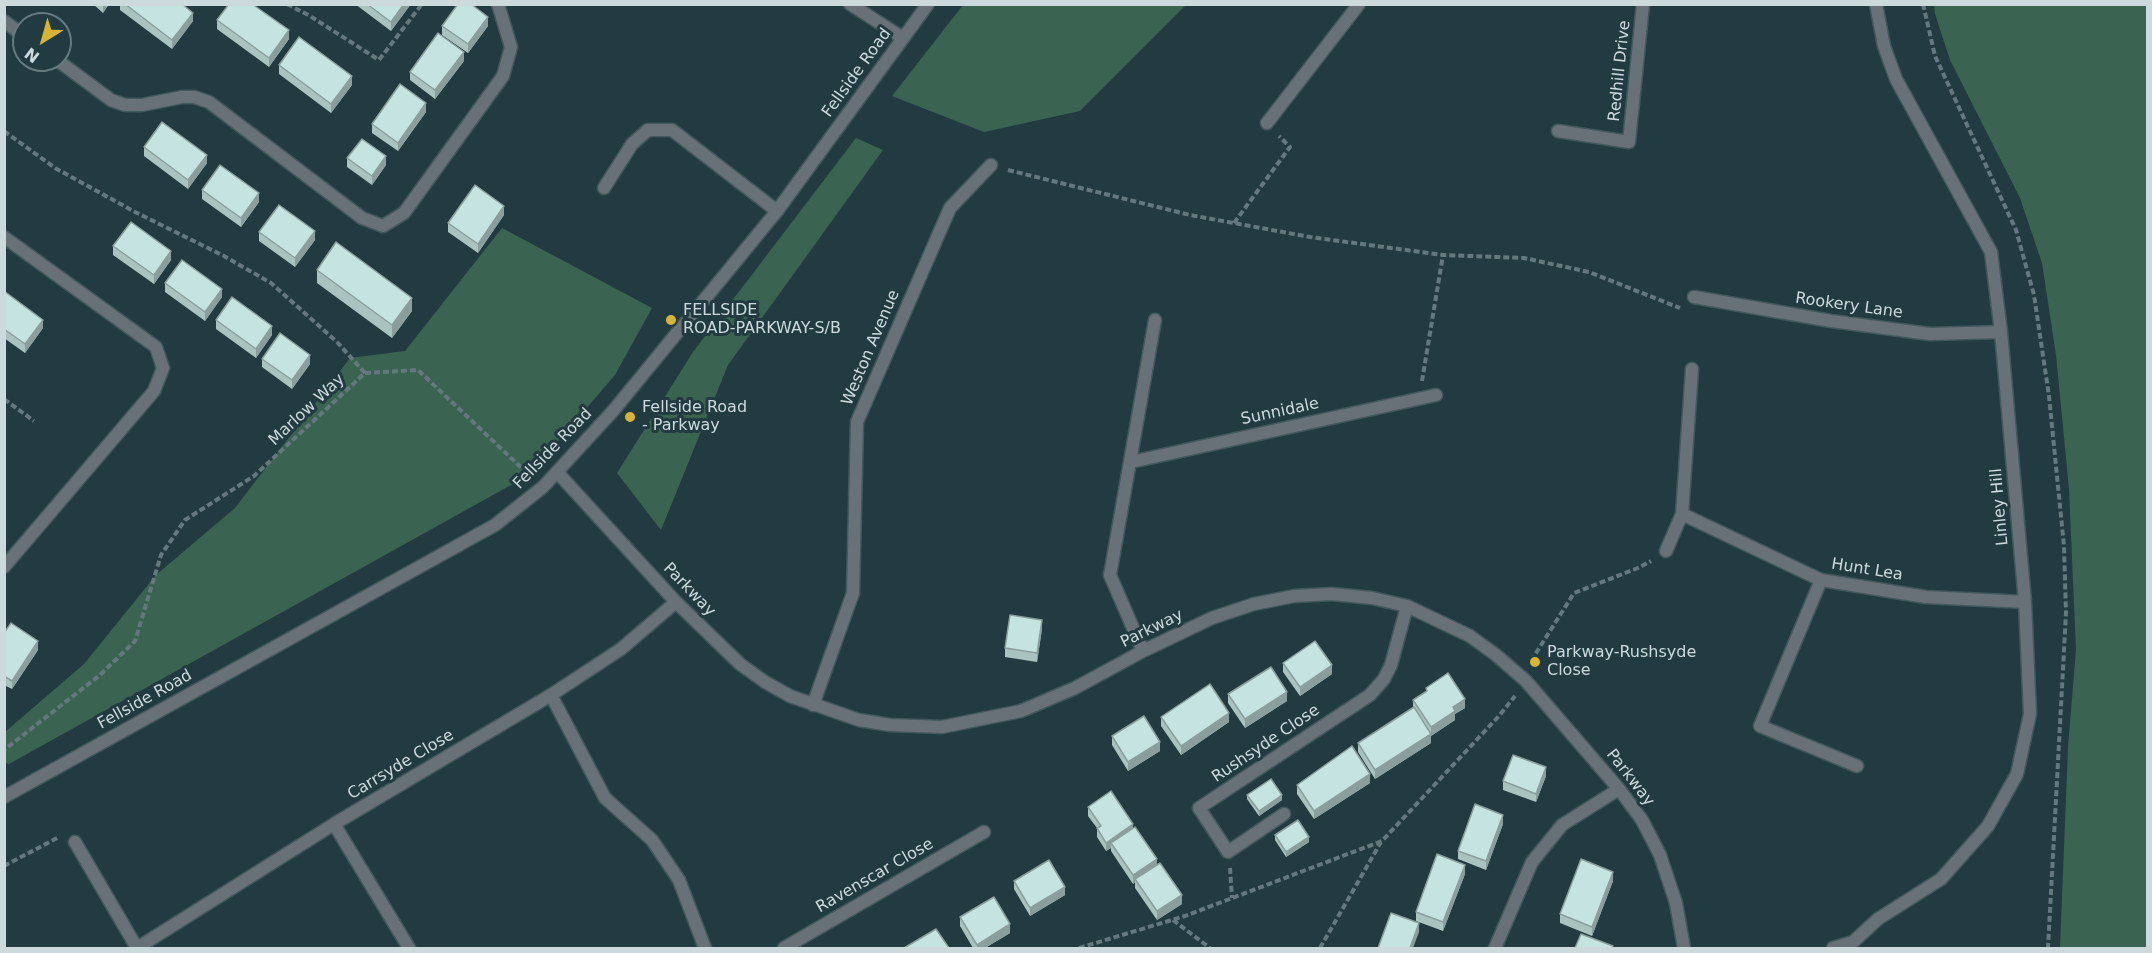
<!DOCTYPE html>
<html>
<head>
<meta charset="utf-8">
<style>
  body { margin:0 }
  #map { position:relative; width:2152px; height:953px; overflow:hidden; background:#223b40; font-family:"DejaVu Sans",sans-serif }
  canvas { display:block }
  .frame { position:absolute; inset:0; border:6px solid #ccdadd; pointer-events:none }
  .north { position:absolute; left:12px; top:12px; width:60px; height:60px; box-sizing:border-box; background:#223b40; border:2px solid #667b7f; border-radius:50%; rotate:217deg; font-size:16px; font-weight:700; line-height:24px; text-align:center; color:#ccdadd }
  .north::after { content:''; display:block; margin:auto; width:21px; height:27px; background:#d7b434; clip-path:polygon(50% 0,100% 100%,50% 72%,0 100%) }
</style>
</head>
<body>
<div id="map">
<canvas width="2152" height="953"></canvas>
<div class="frame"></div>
<div class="north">N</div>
</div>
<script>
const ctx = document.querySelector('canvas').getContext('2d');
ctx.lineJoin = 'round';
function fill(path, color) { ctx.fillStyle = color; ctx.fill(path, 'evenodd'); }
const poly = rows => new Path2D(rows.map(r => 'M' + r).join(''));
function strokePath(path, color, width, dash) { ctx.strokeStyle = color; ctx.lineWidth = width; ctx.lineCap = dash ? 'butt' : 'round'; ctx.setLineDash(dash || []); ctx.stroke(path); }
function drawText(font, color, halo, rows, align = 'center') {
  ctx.font = font + ' "DejaVu Sans",sans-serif'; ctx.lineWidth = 6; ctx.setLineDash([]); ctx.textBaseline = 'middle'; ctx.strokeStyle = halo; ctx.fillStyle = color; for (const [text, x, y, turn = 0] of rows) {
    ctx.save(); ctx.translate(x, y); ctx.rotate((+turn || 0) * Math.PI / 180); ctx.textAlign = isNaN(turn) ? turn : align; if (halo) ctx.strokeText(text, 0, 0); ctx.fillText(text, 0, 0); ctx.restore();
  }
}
fill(poly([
  [963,5,963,4,1186,5,1080,111,984,132,892,96],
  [1934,5,2147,5,2147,948,2060,948,2068,747,2076,650,2069,489,2056,355,2042,263,2020,198,1950,60,1935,14],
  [856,138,883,150,728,365,661,530,617,473,693,352],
  [502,228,652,308,615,375,529,475,9,764,5,763,5,732,84,664,156,575,235,508,350,358,405,351]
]), '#3a6351');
const service = poly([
  [604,188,632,144,648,130,672,130,777,211]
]);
const minor = poly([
  [4,21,24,36],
  [57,60,111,100,125,105,142,105,182,97,194,97,209,102,362,218,383,226,404,213,503,76,511,47,498,4],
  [1267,123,1359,4],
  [1558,131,1629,142,1643,4],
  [4,237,156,347,163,368,154,391,4,567],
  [1694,297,1831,321,1930,334,2001,332],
  [1131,462,1436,395],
  [557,472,676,602,740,664,765,682,790,696,859,720,890,725,942,727,1021,711,1075,688,1143,651,1212,618,1254,604,1294,596,1332,594,1372,598,1407,606,1470,636,1496,655,1526,681,1619,789,1642,820,1660,855,1676,903,1684,948],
  [1682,514,1821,580,1926,597,2025,602],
  [1666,551,1682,514,1692,369],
  [1821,580,1760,726,1857,766],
  [1143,651,1110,575,1155,320],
  [551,695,605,798,652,840,679,880,705,948],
  [813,705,853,593,857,422,950,208,991,165],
  [1284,814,1228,852,1199,808,1370,695,1384,679,1391,665,1407,606],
  [334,824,409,948],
  [75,842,137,948],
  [137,948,334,824,551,695,621,649,676,602],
  [784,948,984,832],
  [1495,948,1532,862,1562,825,1619,789],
  [1833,948,1853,942,1878,919,1941,879,1988,826,2017,774,2030,714,2025,602,2001,332,1991,252,1896,79,1884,46,1876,4]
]);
const tertiary = poly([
  [850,4,903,38],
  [4,797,495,525,543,487,613,411,777,211,928,4]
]);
strokePath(service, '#41585c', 15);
strokePath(minor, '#41585c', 15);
strokePath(tertiary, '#41585c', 15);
strokePath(poly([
  [287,4,310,16,379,60,422,4],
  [1923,4,1935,56,2016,230,2034,295,2049,396,2064,546,2066,613,2048,948],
  [4,131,55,168,135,212,224,256,271,283,337,342,365,373,254,476,185,520,161,555,135,641,100,675,4,750],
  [1008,170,1190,215,1310,237,1443,255,1524,258,1589,272,1680,308],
  [1234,223,1290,147,1279,136],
  [365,373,418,370,529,475],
  [1422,381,1443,255],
  [4,399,34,421],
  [1531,661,1574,593,1638,568,1651,561],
  [4,866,59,837],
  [1230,868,1232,898],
  [1173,920,1210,948],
  [1079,948,1185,916,1382,841,1498,717,1515,696],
  [1320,948,1381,842]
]), '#64797d', 4, [6, 3]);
strokePath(service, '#687177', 12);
strokePath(minor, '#687177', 12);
strokePath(tertiary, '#687177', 12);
fill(poly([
  [93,4,109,4,103,13],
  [120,4,182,4,193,21,172,49,120,10],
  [355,4,411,4,391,31],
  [217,20,289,39,269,67,217,29],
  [442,26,488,26,468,53,442,35],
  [464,61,435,99,410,80,410,72],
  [279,65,352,85,331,113,279,74],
  [426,112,398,151,372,133,372,124],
  [144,147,207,163,188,189,144,156],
  [347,158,386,165,372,185,347,167],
  [202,190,259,202,241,227,202,199],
  [504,215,478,253,448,232,448,223],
  [259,232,315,240,295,267,259,241],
  [113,246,171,260,154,284,113,255],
  [317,270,412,311,392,338,317,283],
  [165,283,222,297,205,321,165,292],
  [4,291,43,328,25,353,4,338],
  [216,320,272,335,256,358,216,329],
  [262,359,310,364,292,389,262,367],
  [1042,629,1037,662,1005,657,1005,648],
  [4,633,38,650,12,689,4,685],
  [1283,663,1332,674,1300,696,1283,672],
  [1426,688,1465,708,1455,714,1455,720,1431,736,1431,743,1375,779,1358,752,1358,743,1413,708,1413,700,1426,692],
  [1228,694,1287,701,1245,728,1228,703],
  [1161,717,1229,722,1181,755,1161,726],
  [1112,736,1160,751,1128,771,1112,745],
  [1546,776,1536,802,1503,790,1503,781],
  [1370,783,1314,819,1297,794,1297,785],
  [1247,795,1282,800,1259,816,1247,799],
  [1088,807,1133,828,1182,904,1157,920,1135,888,1135,882,1133,884,1111,851,1111,848,1106,851,1097,837,1097,828,1088,816],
  [1503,824,1486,870,1458,859,1458,851],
  [1275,835,1309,842,1286,857,1275,840],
  [1465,874,1443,931,1416,921,1416,912],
  [1014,881,1065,895,1030,916,1014,889],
  [1613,881,1592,936,1560,923,1560,914],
  [960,917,1010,933,985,948,973,948,960,926]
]), '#a9c3c1');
fill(poly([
  [103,4,109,4,103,13],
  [404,4,411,4,391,31,391,22],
  [193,13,193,21,172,49,172,40],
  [488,17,488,26,468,53,468,44],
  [289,30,289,39,269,67,269,58],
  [464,52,464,61,435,99,435,90],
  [352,76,352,85,331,113,331,104],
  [426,103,426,112,398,151,398,143],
  [207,155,207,163,188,189,188,180],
  [386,156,386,165,372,185,372,176],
  [259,193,259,202,241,227,241,218],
  [504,206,504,215,478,253,478,244],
  [315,231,315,240,295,267,295,258],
  [171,251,171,260,154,284,154,275],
  [222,289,222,297,205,321,205,312],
  [412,298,412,311,392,338,392,325],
  [43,320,43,328,25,353,25,344],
  [272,326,272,335,256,358,256,349],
  [310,355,310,364,292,389,292,380],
  [1042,620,1042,629,1037,662,1037,653],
  [38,641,38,650,12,689,12,681],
  [1332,665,1332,674,1300,696,1300,687],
  [1287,692,1287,701,1245,728,1245,719],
  [1465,699,1465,708,1455,714,1455,720,1431,736,1431,743,1375,779,1375,770,1431,734,1431,727,1453,707],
  [1229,713,1229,722,1181,755,1181,746],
  [1160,742,1160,751,1128,771,1128,762],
  [1546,767,1546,776,1536,802,1536,794],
  [1370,774,1370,783,1314,819,1314,811],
  [1282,795,1282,800,1259,816,1259,811],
  [1503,815,1503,824,1486,870,1486,861],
  [1133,824,1133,833,1111,843,1111,848,1106,851,1106,843],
  [1309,837,1309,842,1286,857,1286,852],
  [1157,859,1157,868,1135,879,1135,882,1133,884,1133,875],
  [1465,865,1465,874,1443,931,1443,922],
  [1613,872,1613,881,1592,936,1592,927],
  [1065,887,1065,895,1030,916,1030,908],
  [1182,895,1182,904,1157,920,1157,911],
  [1419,923,1419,932,1413,948,1410,948],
  [1010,924,1010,933,985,948,977,948,977,945]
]), '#8a9f9d');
const building = poly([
  [125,4,182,4,193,13,172,40,125,4],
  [229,4,252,4,289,30,269,58,217,20,229,4],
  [367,4,404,4,391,22,367,4],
  [458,4,471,4,488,17,468,44,442,26,458,4],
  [438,33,464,52,435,90,410,72,438,33],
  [299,37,352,76,331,104,279,65,299,37],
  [400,84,426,103,398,143,372,124,400,84],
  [162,122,207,155,188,180,144,147,162,122],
  [362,139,386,156,372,176,347,158,362,139],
  [220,165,259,193,241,218,202,190,220,165],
  [475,185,504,206,478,244,448,223,475,185],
  [279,205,315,231,295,258,259,232,279,205],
  [131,222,171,251,154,275,113,246,131,222],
  [336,242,412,298,392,325,317,270,336,242],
  [182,260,222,289,205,312,165,283,182,260],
  [4,291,43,320,25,344,4,329,4,291],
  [232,297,272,326,256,349,216,320,232,297],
  [280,333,310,355,292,380,262,359,280,333],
  [1010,615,1042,620,1037,653,1005,648,1010,615],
  [11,623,38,641,12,681,4,676,4,633,11,623],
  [1315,641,1332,665,1300,687,1283,663,1315,641],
  [1271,667,1287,692,1245,719,1228,694,1271,667],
  [1448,673,1465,699,1453,707,1455,711,1431,727,1413,700,1427,691,1426,688,1448,673],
  [1210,684,1229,713,1181,746,1161,717,1210,684],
  [1414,707,1431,734,1375,770,1358,743,1414,707],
  [1144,716,1160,742,1128,762,1112,736,1144,716],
  [1352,746,1370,774,1314,811,1297,785,1352,746],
  [1513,755,1546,767,1536,794,1503,781,1513,755],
  [1271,779,1282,795,1259,811,1247,795,1271,779],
  [1111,791,1133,824,1106,843,1097,828,1101,826,1088,807,1111,791],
  [1475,804,1503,815,1486,861,1458,851,1475,804],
  [1298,820,1309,837,1286,852,1275,835,1298,820],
  [1135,827,1157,859,1133,875,1111,843,1135,827],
  [1437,854,1465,865,1443,922,1416,912,1437,854],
  [1581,859,1613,872,1592,927,1560,914,1581,859],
  [1049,860,1065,887,1030,908,1014,881,1049,860],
  [1160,863,1182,895,1157,911,1135,879,1160,863],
  [994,897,1010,924,977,945,960,917,994,897],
  [1391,913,1419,923,1410,948,1378,948,1391,913],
  [936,929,949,948,904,948,936,929],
  [1581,934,1613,946,1612,948,1575,948,1581,934]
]);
fill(building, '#c5e3e0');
strokePath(building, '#8a9f9d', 1.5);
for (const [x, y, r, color] of [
  [671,320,6,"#d7b434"],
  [630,417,6,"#d7b434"],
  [1535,662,6,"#d7b434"]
]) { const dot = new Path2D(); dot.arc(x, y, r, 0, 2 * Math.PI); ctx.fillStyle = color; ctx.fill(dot); strokePath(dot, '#223b40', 2); }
drawText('16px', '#ccdadd', '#223b40', [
  ["Redhill Drive",1620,71,-84],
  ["Fellside Road",857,73,-54],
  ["Rookery Lane",1849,306,8],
  ["Weston Avenue",871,348,-67],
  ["Marlow Way",307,410,-43],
  ["Sunnidale",1280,412,-12],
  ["Fellside Road",553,449,-46],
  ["Linley Hill",2000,507,-95],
  ["Hunt Lea",1867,570,9],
  ["Parkway",689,590,46],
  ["Parkway",1152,629,-26],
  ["Fellside Road",145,700,-29],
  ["Rushsyde Close",1266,744,-34],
  ["Carrsyde Close",401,765,-31],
  ["Parkway",1630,778,52],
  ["Ravenscar Close",875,876,-30]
]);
drawText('16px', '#ccdadd', '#223b40', [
  ["FELLSIDE",683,311],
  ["ROAD-PARKWAY-S/B",683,329],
  ["Fellside Road",642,408],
  ["- Parkway",642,426],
  ["Parkway-Rushsyde",1547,653],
  ["Close",1547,671]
], 'left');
</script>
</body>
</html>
